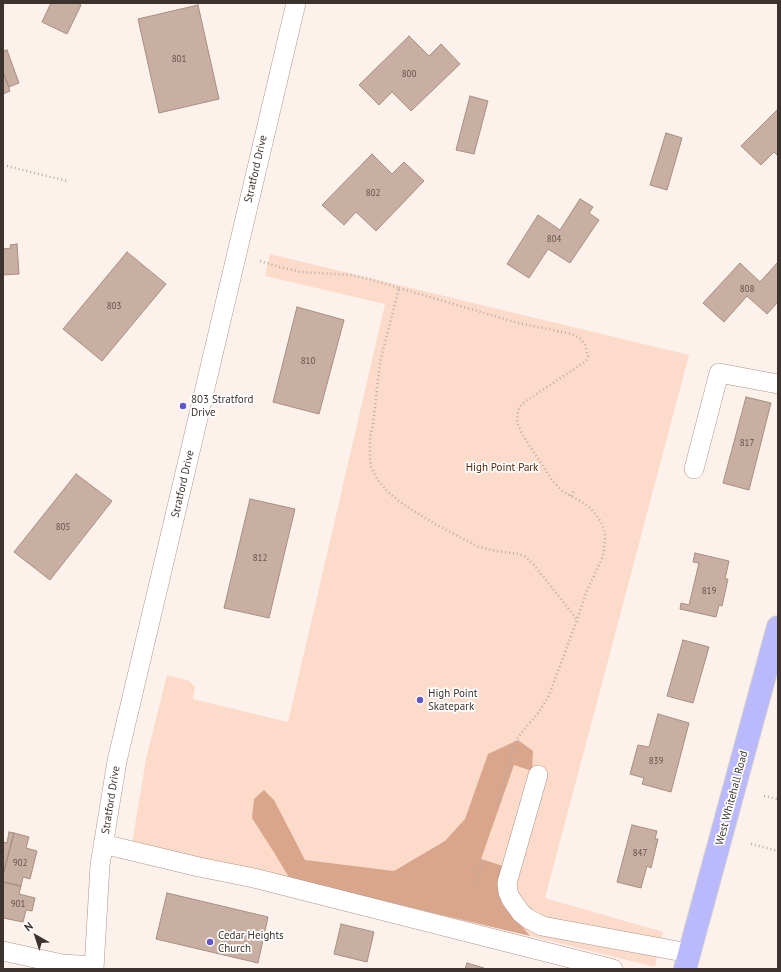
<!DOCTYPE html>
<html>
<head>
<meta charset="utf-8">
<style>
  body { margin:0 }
  #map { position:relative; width:781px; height:972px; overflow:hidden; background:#fcf1eb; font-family:"PT Sans",sans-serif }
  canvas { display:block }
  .frame { position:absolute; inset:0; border:4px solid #3d332e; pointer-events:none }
  .north { position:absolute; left:16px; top:916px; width:40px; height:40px; -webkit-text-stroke:3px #fff; paint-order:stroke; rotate:321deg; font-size:11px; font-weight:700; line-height:16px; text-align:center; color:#3d332e }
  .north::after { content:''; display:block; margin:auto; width:14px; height:18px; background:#3d332e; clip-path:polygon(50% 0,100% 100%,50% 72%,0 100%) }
</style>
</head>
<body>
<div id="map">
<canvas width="781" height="972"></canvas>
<div class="frame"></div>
<div class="north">N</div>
</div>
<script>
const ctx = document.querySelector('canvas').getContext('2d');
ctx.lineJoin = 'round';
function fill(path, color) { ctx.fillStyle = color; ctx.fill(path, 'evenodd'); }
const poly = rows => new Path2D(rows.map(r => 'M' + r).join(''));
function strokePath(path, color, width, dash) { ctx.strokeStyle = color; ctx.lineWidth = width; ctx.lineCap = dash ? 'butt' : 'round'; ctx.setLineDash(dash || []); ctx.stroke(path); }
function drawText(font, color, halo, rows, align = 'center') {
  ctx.font = font + ' "PT Sans",sans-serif'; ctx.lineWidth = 3.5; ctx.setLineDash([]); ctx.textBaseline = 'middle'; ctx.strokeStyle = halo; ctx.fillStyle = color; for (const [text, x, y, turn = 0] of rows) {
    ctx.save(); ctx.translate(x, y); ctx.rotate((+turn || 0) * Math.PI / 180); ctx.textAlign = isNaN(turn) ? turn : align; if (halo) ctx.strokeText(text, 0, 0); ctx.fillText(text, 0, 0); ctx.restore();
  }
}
fill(poly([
  [270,254,689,355,545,898,663,932,655,967,530,936,331,888,132,843,146,759,167,675,190,681,195,688,193,699,288,722,385,304,265,276]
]), '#fddbca');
fill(poly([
  [518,740,533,751,532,771,514,765,481,859,503,866,516,919,530,936,290,879,275,854,252,818,254,799,264,790,274,800,305,860,394,871,445,841,465,819,488,754]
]), '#d9a58b');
const building = poly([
  [51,3,78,3,81,5,67,34,42,22,51,3],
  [198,5,219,99,159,113,138,19,198,5],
  [409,36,429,56,441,44,460,64,411,111,392,92,379,105,359,85,409,36],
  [7,50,19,83,9,87,3,72,3,51,7,50],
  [3,72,10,91,3,94,3,72],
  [470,96,488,101,474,154,456,150,470,96],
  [778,109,778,156,774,152,761,165,741,146,778,109],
  [666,133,682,138,667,190,650,185,666,133],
  [372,154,392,174,404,162,424,181,376,231,356,212,344,225,322,205,372,154],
  [580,199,593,207,589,213,599,220,570,263,548,249,529,278,507,264,538,215,560,230,580,199],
  [17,244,19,274,3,275,3,249,11,248,10,245,17,244],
  [127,252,166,284,102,361,63,329,127,252],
  [778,262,778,302,767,314,747,296,724,322,703,303,740,263,760,282,778,262],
  [297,307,344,320,319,414,273,402,297,307],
  [746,397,771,403,749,490,723,483,746,397],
  [76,474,112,501,50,580,14,552,76,474],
  [250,499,295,509,269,618,224,608,250,499],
  [695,553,729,561,725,579,728,579,722,606,719,605,716,617,680,609,681,603,689,605,699,563,693,562,695,553],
  [683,640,709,647,693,703,667,696,683,640],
  [658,714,689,723,671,792,642,784,644,778,630,774,638,745,649,747,658,714],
  [632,825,657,831,655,839,658,839,651,868,647,866,641,888,617,882,632,825],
  [9,832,14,833,3,875,3,842,7,843,9,832],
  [14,833,29,837,26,848,37,851,30,879,23,877,21,886,3,882,3,875,14,833],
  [3,882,21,886,19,894,35,898,32,911,26,910,23,922,3,918,3,882],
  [167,893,268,917,258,963,156,939,167,893],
  [341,924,374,932,367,962,334,954,341,924],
  [467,963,484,968,483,969,465,969,467,963]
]);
fill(building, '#c9afa2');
strokePath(building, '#a78e81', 1);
const minor = poly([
  [694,469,719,373,778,384],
  [538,775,507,883,508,892,511,899,521,913,527,918,542,926,689,953],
  [103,844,199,867,254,878,613,969],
  [3,951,62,964,94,966],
  [94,969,100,865,117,761,296,3]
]);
const major = poly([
  [685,969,778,627]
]);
strokePath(minor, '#ae9488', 20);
strokePath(major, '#d4d2d1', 24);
strokePath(poly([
  [3,165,67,181],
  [260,261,280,267,301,272,350,275,369,279,399,288,380,362,373,425,370,438,370,458,371,466,377,479,387,491,394,497,404,505,435,524,479,547,496,551,519,554,526,557,534,565,572,613,577,620,548,698,538,713,518,737,514,744,512,750,511,760,497,805],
  [399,288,518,323,572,334,581,339,585,345,588,356,586,361,526,401,521,405,518,411,517,422,522,434,552,480,562,491,585,504,590,508,597,516,602,524,605,533,605,541,603,556,586,593,577,620],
  [571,496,574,491],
  [764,796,778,799],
  [751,844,778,851],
  [471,871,482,860],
  [474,884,480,873,482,860]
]), '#b8ada8', 2.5, [1, 3]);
strokePath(minor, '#fff', 19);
strokePath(major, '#bab9fb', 22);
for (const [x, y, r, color] of [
  [183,406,4,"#6056ce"],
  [420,700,4,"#6056ce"],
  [210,942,4,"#6056ce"]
]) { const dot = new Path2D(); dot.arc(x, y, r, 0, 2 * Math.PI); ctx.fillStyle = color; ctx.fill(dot); strokePath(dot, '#fff', 1.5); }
drawText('9px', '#60524b', null, [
  ["801",179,59],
  ["800",409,74],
  ["802",373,193],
  ["804",554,239],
  ["808",747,289],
  ["803",114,306],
  ["810",308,361],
  ["817",747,443],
  ["805",63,527],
  ["812",260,558],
  ["819",709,591],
  ["839",656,761],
  ["847",640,853],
  ["902",20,863],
  ["901",18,904]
]);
drawText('11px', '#3d332e', '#fff', [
  ["Stratford Drive",256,169,-77],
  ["Stratford Drive",183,484,-77],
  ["West Whitehall Road",732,798,-75],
  ["Stratford Drive",111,800,-81]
]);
drawText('11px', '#3d332e', '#fff', [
  ["803 Stratford",191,400],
  ["Drive",191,413],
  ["High Point",428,694],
  ["Skatepark",428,707],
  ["Cedar Heights",218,936],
  ["Church",218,949]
], 'left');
drawText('11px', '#542406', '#fff', [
  ["High Point Park",502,468]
]);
</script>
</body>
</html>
